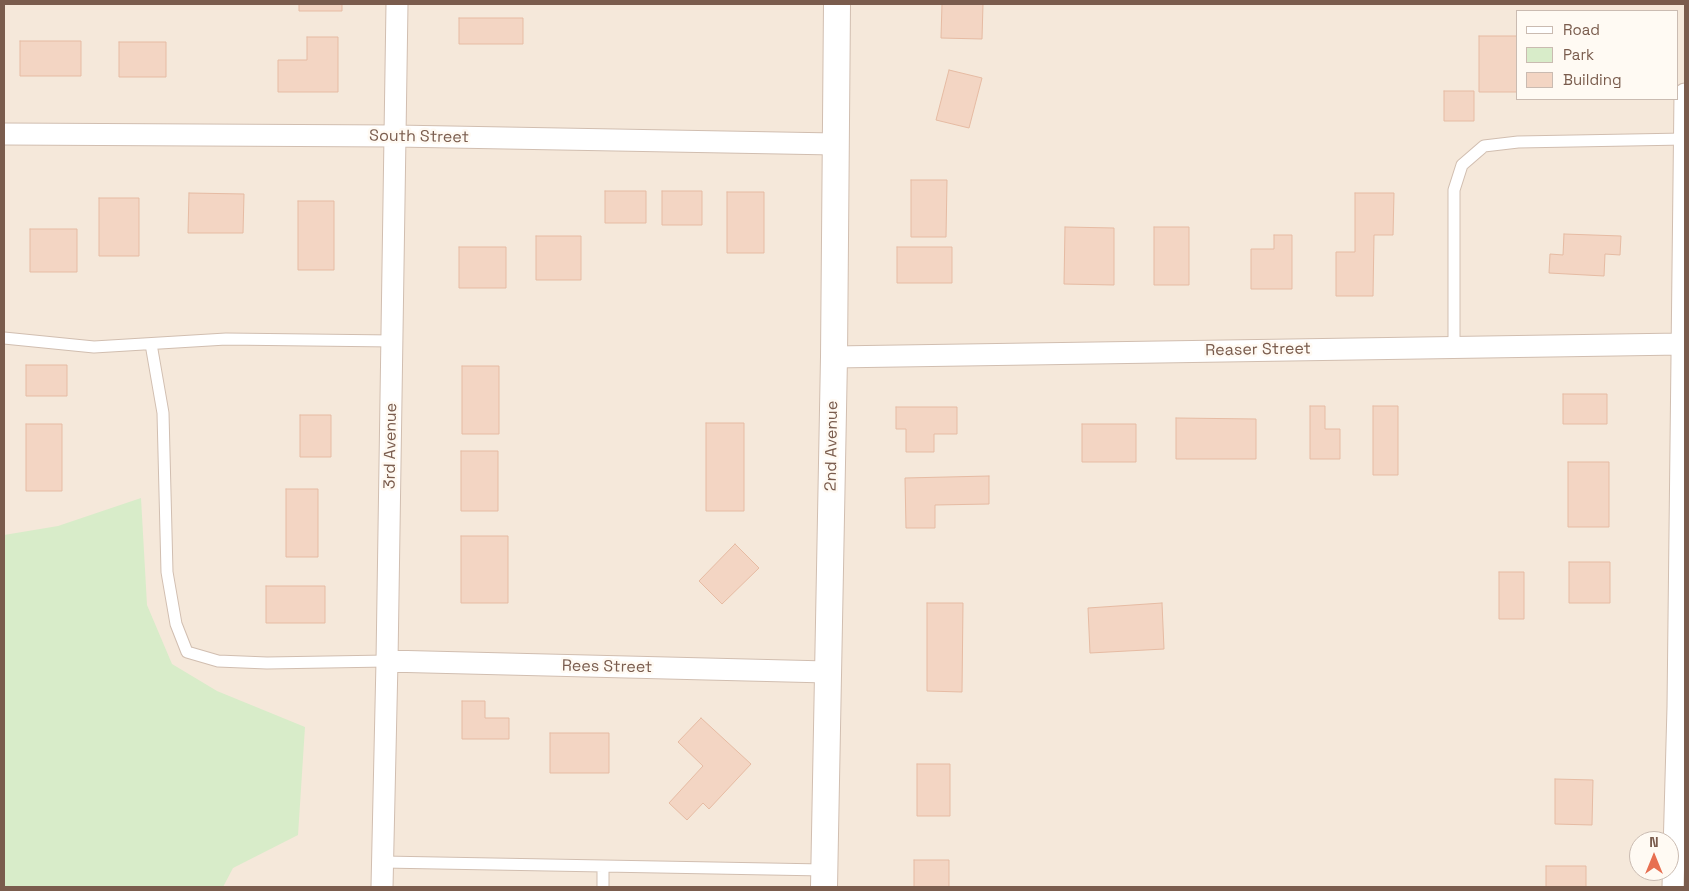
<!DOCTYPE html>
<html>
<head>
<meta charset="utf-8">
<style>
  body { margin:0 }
  #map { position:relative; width:1689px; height:891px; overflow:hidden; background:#fdf6ec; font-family:"Space Grotesk",sans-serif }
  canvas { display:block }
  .frame { position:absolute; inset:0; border:5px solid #7a5c4d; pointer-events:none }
  .legend { position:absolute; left:1516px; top:10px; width:162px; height:90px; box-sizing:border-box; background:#fffaf3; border:1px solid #cabbb1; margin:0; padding:6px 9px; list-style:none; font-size:15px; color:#7a5c4d }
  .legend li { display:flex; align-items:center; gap:10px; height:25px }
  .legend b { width:25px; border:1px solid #cabbb1 }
  .north { position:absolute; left:1629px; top:831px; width:50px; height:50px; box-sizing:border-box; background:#fffaf3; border:1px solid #cabbb1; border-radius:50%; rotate:0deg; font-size:14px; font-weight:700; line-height:20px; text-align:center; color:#7a5c4d }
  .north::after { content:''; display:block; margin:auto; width:18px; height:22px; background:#e76f51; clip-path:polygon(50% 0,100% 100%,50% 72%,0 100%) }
</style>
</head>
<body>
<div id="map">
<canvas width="1689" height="891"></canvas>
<div class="frame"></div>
<ul class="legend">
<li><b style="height:6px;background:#fff"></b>Road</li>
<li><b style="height:14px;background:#d8ecc9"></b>Park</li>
<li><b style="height:14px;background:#f3d5c3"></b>Building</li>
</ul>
<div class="north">N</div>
</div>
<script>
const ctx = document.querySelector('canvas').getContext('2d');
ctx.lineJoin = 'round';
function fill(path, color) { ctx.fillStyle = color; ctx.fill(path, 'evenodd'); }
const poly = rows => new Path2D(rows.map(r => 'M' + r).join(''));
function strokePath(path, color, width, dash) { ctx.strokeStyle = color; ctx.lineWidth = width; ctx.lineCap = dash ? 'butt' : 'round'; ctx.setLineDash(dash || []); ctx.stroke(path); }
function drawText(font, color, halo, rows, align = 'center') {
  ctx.font = font + ' "Space Grotesk",sans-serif'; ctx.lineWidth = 5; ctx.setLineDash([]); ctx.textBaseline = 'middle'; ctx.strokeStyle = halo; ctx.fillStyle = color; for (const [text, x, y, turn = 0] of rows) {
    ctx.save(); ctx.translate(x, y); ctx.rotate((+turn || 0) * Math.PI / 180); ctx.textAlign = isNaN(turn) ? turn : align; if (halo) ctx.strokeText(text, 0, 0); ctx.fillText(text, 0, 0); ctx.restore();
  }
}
fill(poly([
  [4,4,1685,4,1685,887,4,887],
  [1518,11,1678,11,1678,99,1518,99],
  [1639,841,1669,841,1669,871,1639,871]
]), '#f5e8da');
fill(poly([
  [141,498,147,605,172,664,217,691,305,727,298,835,233,868,223,887,4,887,4,535,58,526]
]), '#d8ecc9');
const building = poly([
  [299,4,342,4,342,11,299,11,299,4],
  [942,4,983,4,982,39,941,38,942,4],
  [459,18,523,18,523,44,459,44,459,18],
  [1479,36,1518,36,1518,92,1479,92,1479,36],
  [307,37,338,37,338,92,278,92,278,60,307,60,307,37],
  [20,41,81,41,81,76,20,76,20,41],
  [119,42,166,42,166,77,119,77,119,42],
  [949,70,982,78,969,128,936,120,949,70],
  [1444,91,1474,91,1474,121,1444,121,1444,91],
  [911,180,947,180,946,237,911,237,911,180],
  [605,191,646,191,646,223,605,223,605,191],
  [662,191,702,191,702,225,662,225,662,191],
  [727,192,764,192,764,253,727,253,727,192],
  [189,193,244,194,243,233,188,233,189,193],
  [1355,193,1394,193,1393,235,1374,235,1373,296,1336,296,1336,252,1355,252,1355,193],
  [99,198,139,198,139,256,99,256,99,198],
  [298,201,334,201,334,270,298,270,298,201],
  [1065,227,1114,228,1114,285,1064,284,1065,227],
  [1154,227,1189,227,1189,285,1154,285,1154,227],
  [30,229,77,229,77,272,30,272,30,229],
  [1564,234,1621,236,1620,255,1605,254,1604,276,1549,273,1550,254,1563,255,1564,234],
  [1274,235,1292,235,1292,289,1251,289,1251,249,1274,249,1274,235],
  [536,236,581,236,581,280,536,280,536,236],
  [459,247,506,247,506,288,459,288,459,247],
  [897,247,952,247,952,283,897,283,897,247],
  [26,365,67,365,67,396,26,396,26,365],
  [462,366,499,366,499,434,462,434,462,366],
  [1563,394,1607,394,1607,424,1563,424,1563,394],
  [1310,406,1325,406,1325,429,1340,429,1340,459,1310,459,1310,406],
  [1373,406,1398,406,1398,475,1373,475,1373,406],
  [896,407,957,407,957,434,934,434,934,452,906,452,906,429,896,429,896,407],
  [300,415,331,415,331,457,300,457,300,415],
  [1176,418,1256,419,1256,459,1176,459,1176,418],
  [706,423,744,423,744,511,706,511,706,423],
  [26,424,62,424,62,491,26,491,26,424],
  [1082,424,1136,424,1136,462,1082,462,1082,424],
  [461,451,498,451,498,511,461,511,461,451],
  [1568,462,1609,462,1609,527,1568,527,1568,462],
  [989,476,989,504,935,505,935,528,906,528,905,478,989,476],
  [286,489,318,489,318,557,286,557,286,489],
  [461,536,508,536,508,603,461,603,461,536],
  [735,544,759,568,722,604,699,581,735,544],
  [1569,562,1610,562,1610,603,1569,603,1569,562],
  [1499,572,1524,572,1524,619,1499,619,1499,572],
  [266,586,325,586,325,623,266,623,266,586],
  [927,603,963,603,962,692,927,691,927,603],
  [1162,603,1164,649,1090,653,1088,608,1162,603],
  [462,701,485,701,485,718,509,718,509,739,462,739,462,701],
  [701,718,751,764,709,809,703,803,687,820,669,803,703,766,678,742,701,718],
  [550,733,609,733,609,773,550,773,550,733],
  [917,764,950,764,950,816,917,816,917,764],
  [1555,779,1593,780,1592,825,1555,824,1555,779],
  [914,860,949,860,949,887,914,887,914,860],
  [1546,866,1586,866,1586,887,1546,887,1546,866]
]);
fill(building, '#f3d5c3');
strokePath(building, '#e6bba3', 1);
const service = poly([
  [4,338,94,347,226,339,393,341],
  [151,344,163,413,167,572,176,624,187,652,218,661,267,663,387,661],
  [1454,347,1454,190,1462,165,1484,146,1518,142,1685,139],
  [383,862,824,870],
  [603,866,603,887]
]);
const minor = poly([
  [4,134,396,136,835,144],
  [834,357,1681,344],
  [387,661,827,672],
  [382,887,387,661,397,4],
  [1673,887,1678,707,1685,94]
]);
const tertiary = poly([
  [824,887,834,357,837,4]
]);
strokePath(service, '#d1beb0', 13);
strokePath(minor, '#d1beb0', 23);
strokePath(tertiary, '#d1beb0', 28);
strokePath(service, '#fff', 11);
strokePath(minor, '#fff', 21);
strokePath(tertiary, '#fff', 26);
drawText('16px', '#7a5c4d', '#fffaf3', [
  ["South Street",419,137,1],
  ["Reaser Street",1258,350,-1],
  ["3rd Avenue",391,446,-89],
  ["2nd Avenue",832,446,-89],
  ["Rees Street",607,667,1]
]);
</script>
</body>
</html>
